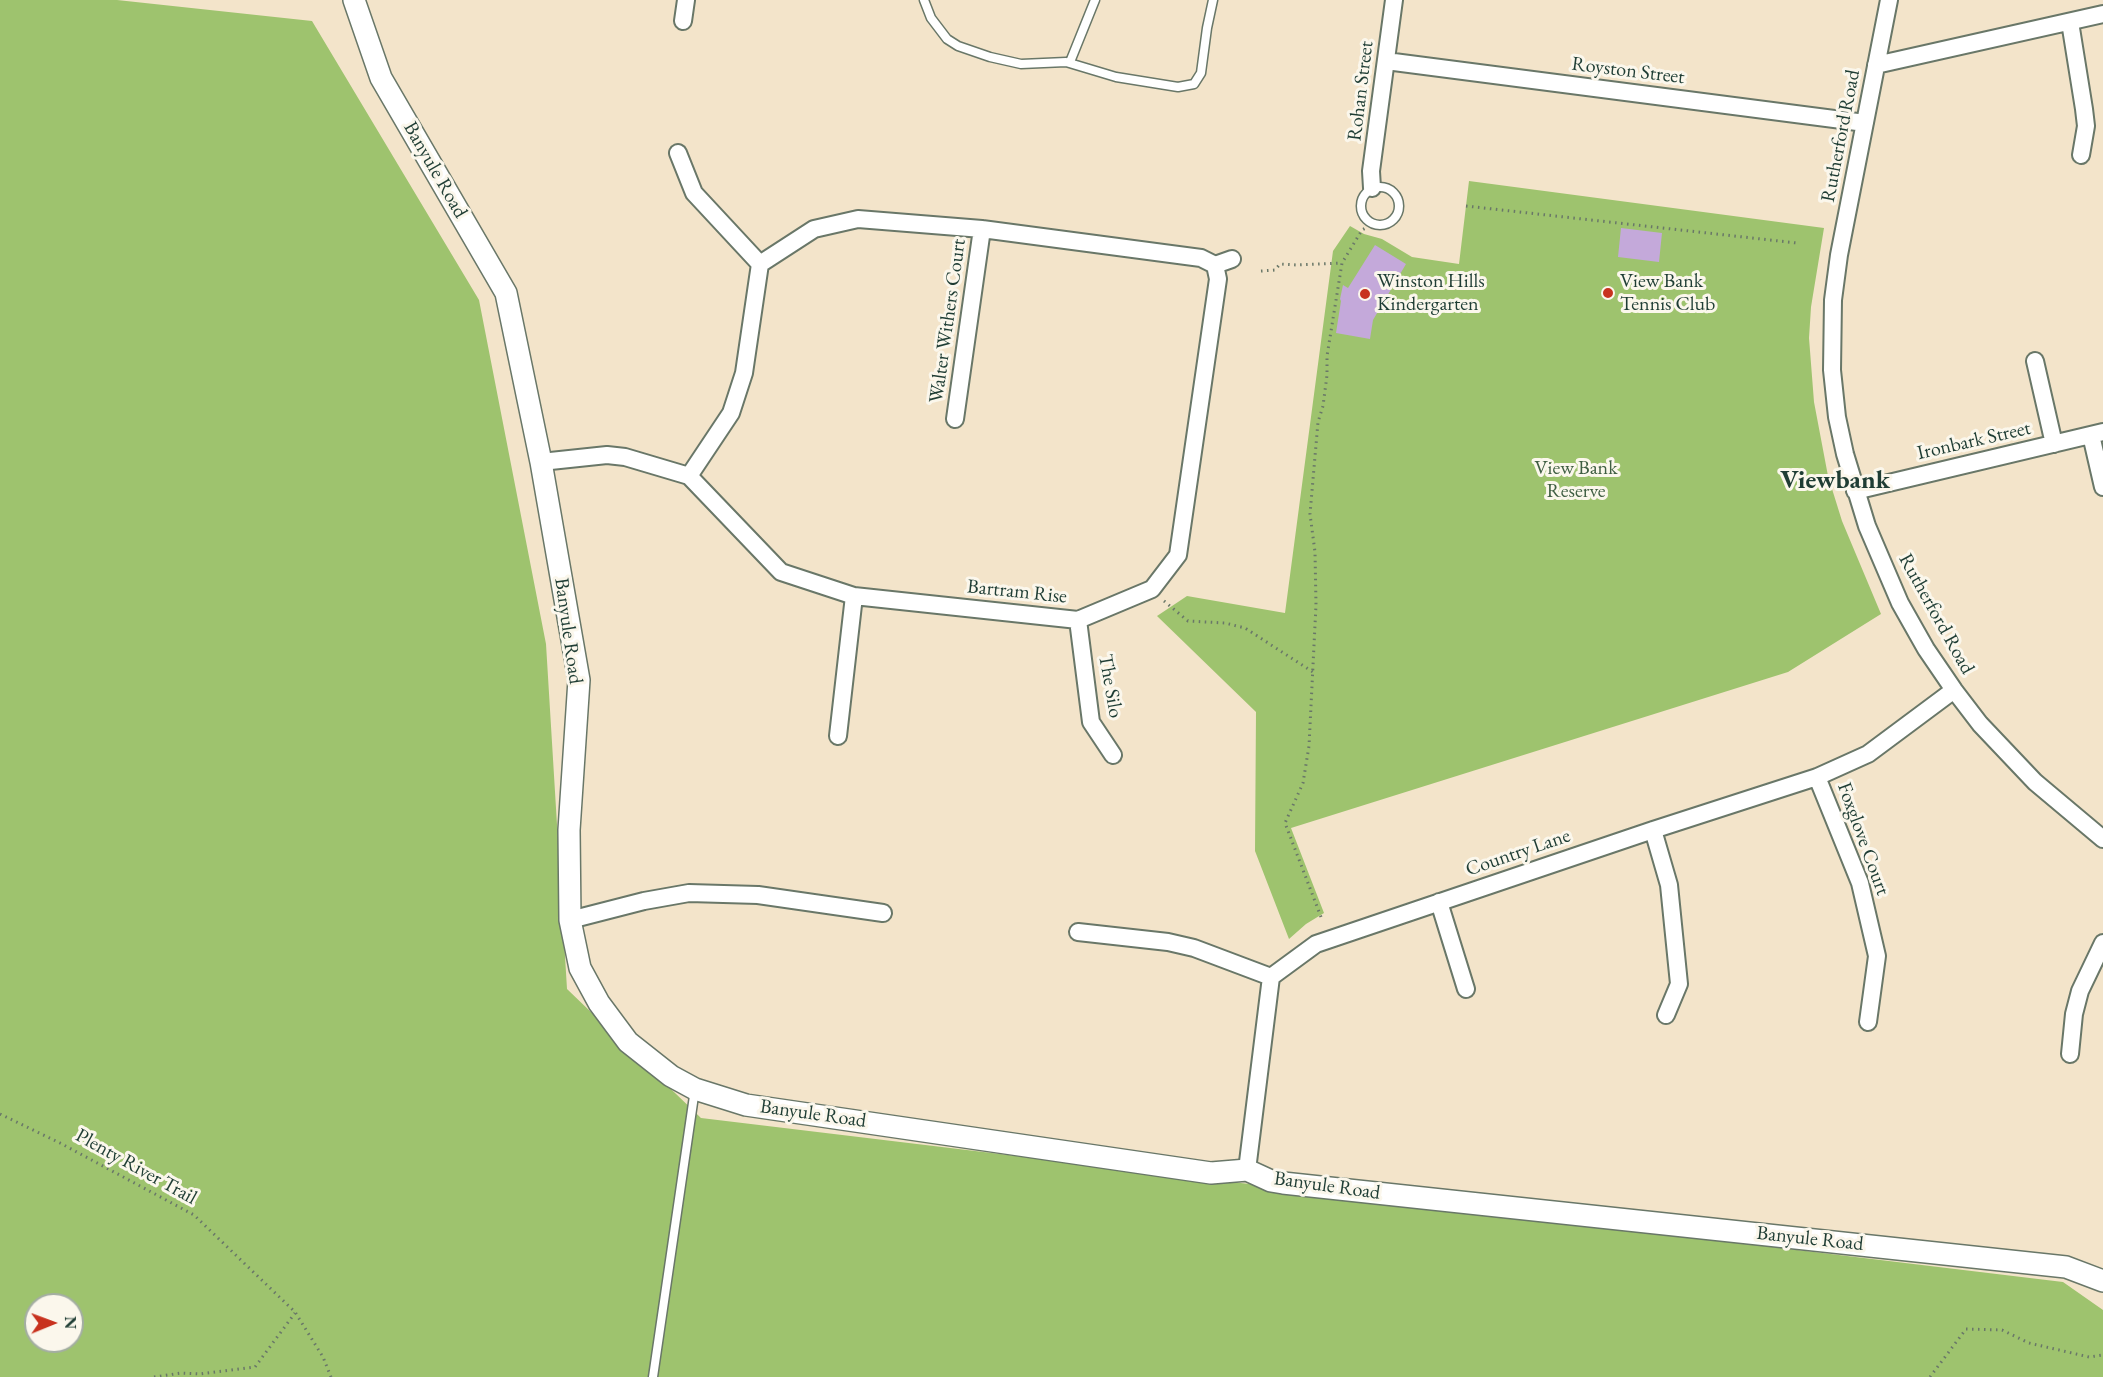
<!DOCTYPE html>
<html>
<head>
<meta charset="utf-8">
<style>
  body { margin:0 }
  #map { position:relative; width:2103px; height:1377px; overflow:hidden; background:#f3e4ca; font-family:"EB Garamond",serif }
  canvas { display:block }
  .north { position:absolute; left:24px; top:1293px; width:60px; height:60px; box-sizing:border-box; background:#fbf7ec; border:2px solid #a3ada2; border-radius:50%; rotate:89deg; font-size:16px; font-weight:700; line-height:24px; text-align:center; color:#1f3d34 }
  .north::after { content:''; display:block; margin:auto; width:21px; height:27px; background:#c8321e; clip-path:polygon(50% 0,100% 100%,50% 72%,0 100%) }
</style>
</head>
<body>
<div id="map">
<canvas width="2103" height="1377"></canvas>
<div class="north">N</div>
</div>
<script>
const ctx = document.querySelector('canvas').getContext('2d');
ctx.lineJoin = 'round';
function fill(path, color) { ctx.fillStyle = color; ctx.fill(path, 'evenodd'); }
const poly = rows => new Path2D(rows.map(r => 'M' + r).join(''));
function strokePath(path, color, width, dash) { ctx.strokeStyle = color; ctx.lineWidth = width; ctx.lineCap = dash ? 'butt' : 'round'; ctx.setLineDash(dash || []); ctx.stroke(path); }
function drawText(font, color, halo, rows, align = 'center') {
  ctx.font = font + ' "EB Garamond",serif'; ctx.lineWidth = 6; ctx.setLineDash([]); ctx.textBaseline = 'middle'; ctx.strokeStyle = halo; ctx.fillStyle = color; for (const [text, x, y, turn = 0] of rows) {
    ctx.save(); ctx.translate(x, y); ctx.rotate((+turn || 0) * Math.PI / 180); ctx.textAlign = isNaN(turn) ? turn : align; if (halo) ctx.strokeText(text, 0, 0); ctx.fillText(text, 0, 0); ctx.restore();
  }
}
fill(poly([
  [0,0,117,0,312,21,479,300,546,644,567,989,701,1118,2063,1282,2103,1310,2103,1377,0,1377],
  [36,1305,72,1305,72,1341,36,1341],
  [1469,181,1824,228,1811,307,1809,338,1814,402,1828,476,1842,521,1881,614,1788,672,1291,828,1324,913,1306,924,1289,939,1255,851,1256,712,1157,616,1187,596,1285,613,1333,251,1350,226,1364,234,1382,239,1412,257,1459,264]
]), '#9ec36e');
fill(poly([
  [1621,228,1662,233,1659,262,1618,257],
  [1375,245,1406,264,1373,320,1370,339,1336,333,1341,301,1340,299,1343,285,1348,288]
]), '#c4a9da');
const service = poly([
  [924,0,931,18,947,39,958,46,990,57,1021,64,1066,62,1116,77,1178,87,1194,84,1201,73,1207,28,1213,0],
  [1070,62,1095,0],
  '1361 206a19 19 0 1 1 38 0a19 19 0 1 1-38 0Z',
  [653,1377,695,1089]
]);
const minor = poly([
  [1889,0,1839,255,1833,300,1832,370,1837,417,1845,454,1867,526,1900,603,1926,649,1954,690,1980,724,2035,782,2103,839],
  [683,21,686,0],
  [2070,22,2084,109,2086,126,2081,155],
  [1386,61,1865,123],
  [1876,65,2103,14],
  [678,153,694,193,760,264],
  [1372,188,1371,171,1394,0],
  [1215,265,1232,259],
  [2035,361,2054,444],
  [955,419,982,229],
  [2091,435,2103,487],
  [541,462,607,455,625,457,689,476,781,572,854,596,1078,620,1152,589,1178,555,1218,279,1215,265,1201,258,982,229,858,219,814,229,760,264,744,373,731,413,689,476],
  [1855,491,2103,432],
  [1078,620,1091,722,1113,755],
  [838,736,854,596],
  [1817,777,1860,883,1877,956,1868,1022],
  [1653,830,1669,885,1679,984,1666,1015],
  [1439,902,1466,989],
  [570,920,644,901,689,893,758,895,883,913],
  [1078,932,1168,942,1194,948,1271,977],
  [2070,1054,2074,1014,2080,991,2103,943],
  [1247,1170,1271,977,1316,944,1653,830,1817,777,1868,754,1954,690]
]);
const tertiary = poly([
  [354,0,381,78,506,293,541,462,579,680,569,830,570,920,580,968,599,1003,628,1042,671,1076,695,1089,746,1105,1211,1173,1247,1170,1271,1181,1283,1183,2066,1267,2103,1281]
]);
strokePath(service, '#697768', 11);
strokePath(minor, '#697768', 20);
strokePath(tertiary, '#697768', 24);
strokePath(poly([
  [1466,206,1797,243],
  [1261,271,1275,270,1280,264,1297,265,1342,263],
  [1164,601,1188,621,1225,623,1245,628,1313,672],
  [1321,917,1285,823,1303,783,1309,746,1316,605,1315,552,1310,514,1318,422,1323,406,1327,375,1327,356,1342,263,1362,230,1373,224],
  [0,1114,60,1143,194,1215,295,1312,323,1357,331,1377],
  [154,1377,181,1373,200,1374,255,1367,295,1313],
  [1930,1377,1966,1329,2002,1330,2029,1343,2089,1357,2103,1355]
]), '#697768', 3, [1.5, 4.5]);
strokePath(service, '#fff', 8);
strokePath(minor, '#fff', 16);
strokePath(tertiary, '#fff', 21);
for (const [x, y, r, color] of [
  [1608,293,6,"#c8321e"],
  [1365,294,6,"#c8321e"]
]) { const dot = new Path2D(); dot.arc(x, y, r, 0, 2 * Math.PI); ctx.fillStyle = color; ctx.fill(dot); strokePath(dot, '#fbf7ec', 2); }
drawText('20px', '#1f3d34', '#fbf7ec', [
  ["Royston Street",1628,71,7],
  ["Rohan Street",1361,91,-83],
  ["Rutherford Road",1841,136,-79],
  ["Banyule Road",435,170,60],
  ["Walter Withers Court",948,321,-82],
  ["Ironbark Street",1974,441,-13],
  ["Bartram Rise",1017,592,6],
  ["Rutherford Road",1936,614,61],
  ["Banyule Road",568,631,82],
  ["The Silo",1110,686,80],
  ["Foxglove Court",1863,839,70],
  ["Country Lane",1518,853,-19],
  ["Banyule Road",813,1114,8],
  ["Plenty River Trail",136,1167,29],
  ["Banyule Road",1327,1186,8],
  ["Banyule Road",1810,1239,6]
]);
drawText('20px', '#1f3d34', '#fbf7ec', [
  ["Winston Hills",1377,282],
  ["Kindergarten",1377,305],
  ["View Bank",1620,282],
  ["Tennis Club",1620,305]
], 'left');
drawText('20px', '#3f5e42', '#fbf7ec', [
  ["View Bank",1576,469],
  ["Reserve",1576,492]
]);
drawText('bold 26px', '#1f3d34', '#fbf7ec', [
  ["Viewbank",1835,481]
]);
</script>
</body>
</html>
